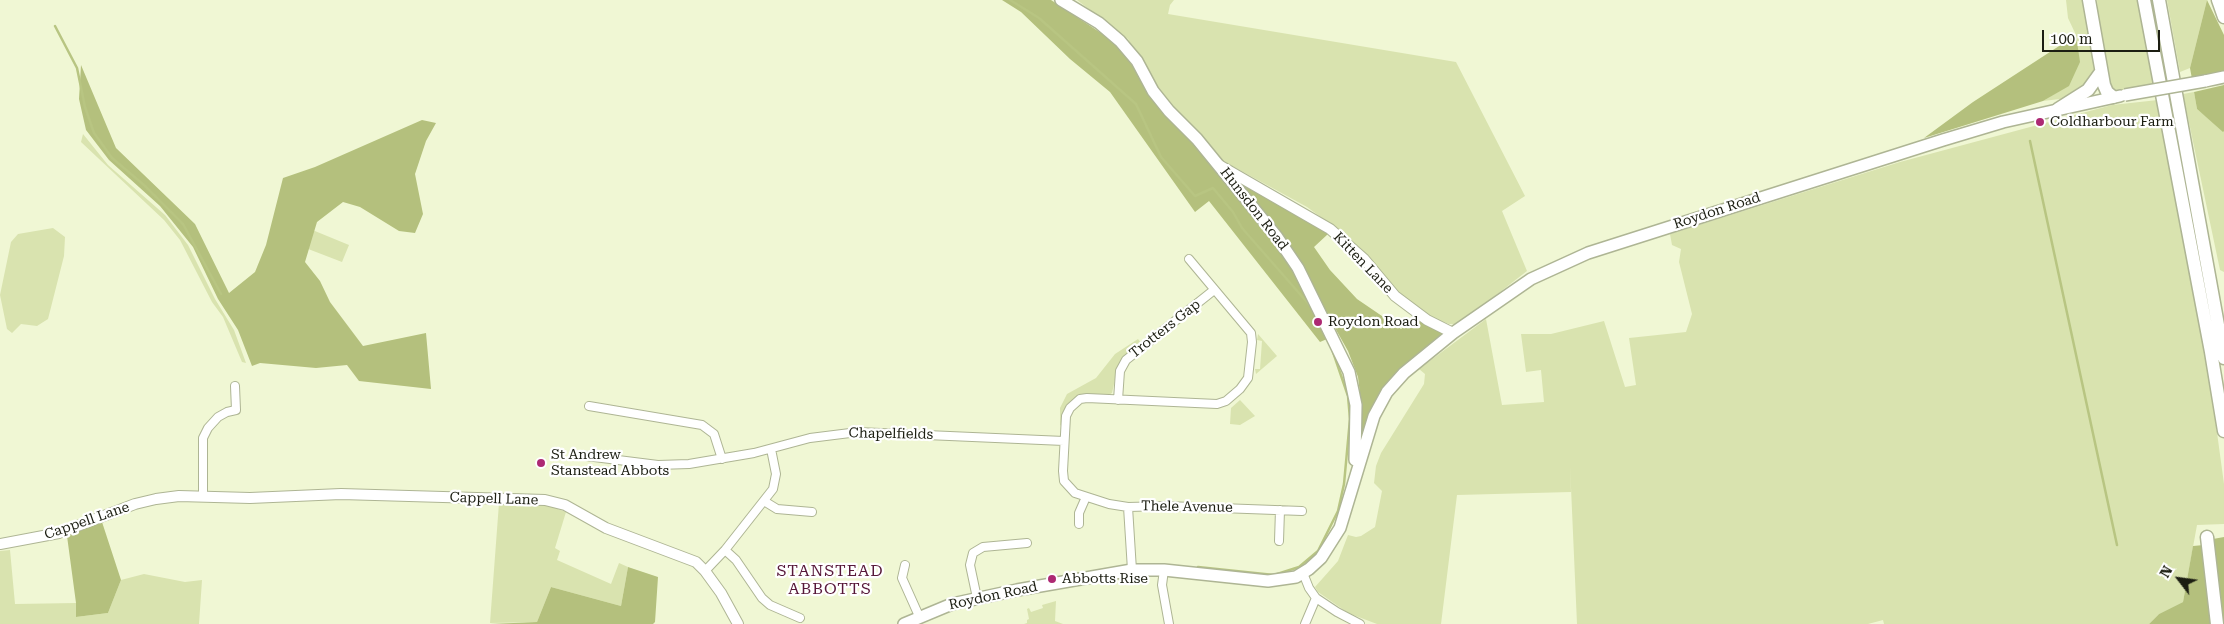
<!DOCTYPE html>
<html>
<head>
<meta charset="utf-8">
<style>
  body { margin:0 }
  #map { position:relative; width:2224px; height:624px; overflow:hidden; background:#f0f7d4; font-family:"Roboto Serif",serif }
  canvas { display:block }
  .north { position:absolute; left:2154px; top:554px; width:50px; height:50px; -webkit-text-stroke:4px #fff; paint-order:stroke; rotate:300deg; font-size:14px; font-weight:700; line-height:20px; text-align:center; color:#1c1e12 }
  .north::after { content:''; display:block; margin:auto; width:18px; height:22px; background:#1c1e12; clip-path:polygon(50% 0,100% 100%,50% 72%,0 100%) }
  .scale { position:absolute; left:2042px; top:30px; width:118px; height:22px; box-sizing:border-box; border:2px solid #1c1e12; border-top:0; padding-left:6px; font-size:15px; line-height:18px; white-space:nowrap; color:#1c1e12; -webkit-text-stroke:4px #fff; paint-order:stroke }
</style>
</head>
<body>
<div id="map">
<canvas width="2224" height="624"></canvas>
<div class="north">N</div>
<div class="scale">100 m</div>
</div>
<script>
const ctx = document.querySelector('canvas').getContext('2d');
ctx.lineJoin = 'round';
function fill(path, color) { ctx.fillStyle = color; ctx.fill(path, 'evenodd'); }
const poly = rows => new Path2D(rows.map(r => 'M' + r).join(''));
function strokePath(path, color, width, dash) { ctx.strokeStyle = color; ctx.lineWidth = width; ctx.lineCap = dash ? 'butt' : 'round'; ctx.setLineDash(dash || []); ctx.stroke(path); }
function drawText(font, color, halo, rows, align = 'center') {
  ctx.font = font + ' "Roboto Serif",serif'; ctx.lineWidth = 4.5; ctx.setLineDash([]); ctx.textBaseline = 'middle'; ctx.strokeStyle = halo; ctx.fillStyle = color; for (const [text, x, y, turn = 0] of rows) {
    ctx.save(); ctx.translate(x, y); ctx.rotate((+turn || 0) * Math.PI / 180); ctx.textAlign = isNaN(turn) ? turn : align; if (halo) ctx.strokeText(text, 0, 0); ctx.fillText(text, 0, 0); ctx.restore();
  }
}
fill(poly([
  [1077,0,1174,0,1170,5,1168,14,1456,62,1525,196,1502,211,1527,271,1459,324,1449,324,1430,317,1392,288,1337,229,1307,207,1225,162,1214,153,1162,97,1128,39],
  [2066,0,2087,0,2096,63,2095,73,2092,79,2068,98,2043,101,2069,85,2076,35,2068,18],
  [2097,0,2139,0,2157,85,2115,92,2110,88,2099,30],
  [2167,0,2207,0,2190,68,2180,72],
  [2194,92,2197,109,2224,131,2224,272,2220,270,2183,94],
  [2158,100,2189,271,2204,337,2224,484,2224,524,2197,525,2183,602,2159,614,2149,624,1884,624,1883,620,1868,624,1577,624,1570,465,1571,492,1457,495,1441,624,1377,624,1348,613,1318,592,1315,587,1338,561,1348,535,1356,537,1361,536,1375,527,1382,491,1374,483,1376,466,1381,453,1424,384,1425,374,1419,369,1486,319,1502,405,1544,402,1541,370,1526,372,1521,334,1551,334,1604,321,1625,387,1636,385,1629,338,1686,332,1692,314,1679,262,1681,249,1672,245,1670,234,1900,162,2112,105],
  [83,134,108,165,165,215,188,245,215,299,234,330,246,363,242,362,223,317,212,302,180,240,164,220,81,142],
  [53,228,65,237,64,256,48,319,37,326,21,324,12,333,7,329,0,295,11,242,18,234],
  [310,229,349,245,342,262,303,247],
  [1258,334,1277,356,1256,374,1255,369,1260,369,1262,341,1257,340],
  [1138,339,1141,343,1124,356,1118,366,1112,393,1107,396,1078,397,1074,399,1067,406,1062,426,1060,425,1060,408,1067,394,1096,378,1115,354],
  [1240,400,1255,416,1240,425,1230,424,1231,408],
  [499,503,550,506,566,512,555,548,560,551,557,560,611,584,619,563,628,567,621,606,551,587,537,622,490,623],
  [10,550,15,604,76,603,76,617,108,613,121,580,144,574,185,582,202,580,199,624,0,624,0,551],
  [1056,601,1055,621,1063,624,1024,624,1027,623,1027,620,1029,619,1027,609,1029,608,1031,612,1043,608,1042,605]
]), '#d9e3af');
fill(poly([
  [1002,0,1051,0,1107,37,1123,52,1162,110,1221,175,1275,242,1296,271,1327,339,1320,342,1209,201,1195,212,1110,92,1070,59,1021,12],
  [2207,0,2224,35,2224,71,2192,79,2190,68],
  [2076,35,2080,62,2069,86,2043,101,1924,138,1973,102],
  [81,65,116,148,195,224,229,293,255,272,266,245,283,178,315,167,422,120,436,123,426,141,415,174,423,214,415,233,399,231,360,207,343,202,317,222,305,262,320,281,330,302,363,346,426,333,431,389,359,381,347,365,316,368,260,363,252,366,238,330,218,299,193,247,160,206,109,160,86,130,79,99],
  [2224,85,2224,131,2223,132,2197,109,2194,92],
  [1233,175,1328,234,1314,247,1330,270,1357,299,1401,329,1416,318,1447,333,1391,378,1382,392,1361,443,1361,402,1358,377,1348,351,1326,312],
  [102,522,121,580,108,613,76,617,76,603,67,536],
  [2224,537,2224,624,2220,624,2220,592,2213,539],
  [2204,545,2213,624,2149,624,2159,614,2183,602,2193,546],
  [628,567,658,577,655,622,653,624,490,624,537,622,551,587,621,606]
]), '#b4c07d');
strokePath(poly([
  [1010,0,1039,18,1136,104,1161,157,1195,196,1213,188,1233,212,1242,228,1313,309],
  [55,26,77,68,85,107,94,133,112,158,144,185,183,224,221,294],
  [2030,141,2117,545],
  [1198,567,1274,575,1299,567,1318,551,1338,511,1344,484,1350,419,1348,396,1333,352]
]), '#b8c582', 2.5);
const minor = poly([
  [1189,259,1251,333,1252,342,1248,378,1240,389,1226,401,1217,404,1087,398,1080,399,1070,408,1066,416,1063,471,1064,481,1075,493,1109,504,1128,507,1166,506,1302,511],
  [1118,400,1120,371,1126,360,1214,290],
  [589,406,702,425,714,434,722,459],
  [578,455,658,465,689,464,754,453,810,438,858,432,1064,441],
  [203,495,203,438,208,428,218,417,227,412,236,410,235,386],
  [764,501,777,509,812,512],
  [1128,507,1132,570],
  [1079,524,1079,513,1086,497],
  [1279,541,1280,510],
  [725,550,736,560,762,598,770,605,800,618],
  [905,565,902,578,919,616],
  [1164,570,1162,585,1169,624],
  [705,571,725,550,773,489,776,474,771,449],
  [1303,573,1309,588,1316,598,1337,612,1360,624],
  [977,598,970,565,973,553,983,547,1027,543],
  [1305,624,1316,598]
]);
const tertiary = poly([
  [1219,165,1330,229,1364,259,1395,296,1427,320,1453,333],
  [0,544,59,533,135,504,156,499,179,496,250,498,341,494,545,500,565,505,606,528,696,562,705,571,721,593,738,624]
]);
const secondary = poly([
  [1061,0,1099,23,1120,41,1137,61,1153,91,1169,111,1197,139,1277,237,1298,268,1349,372,1356,405,1355,460],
  [2205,81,2224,77],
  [904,624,952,604,1017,590,1132,570,1164,570,1268,581,1296,577,1309,569,1321,558,1340,528,1374,416,1387,392,1404,373,1453,333,1531,279,1588,253,1943,140,2003,122,2120,96]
]);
const trunk = poly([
  [2089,0,2104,85,2107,92,2113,97],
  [2144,0,2211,352,2224,431],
  [2159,0,2224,358],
  [2218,0,2224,17],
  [2058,109,2088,90,2101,72],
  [2207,537,2217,624]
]);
strokePath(minor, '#aeb594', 10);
strokePath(tertiary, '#aeb594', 12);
strokePath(secondary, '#aeb594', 14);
strokePath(trunk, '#aeb594', 15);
strokePath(minor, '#fff', 8);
strokePath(tertiary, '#fff', 10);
strokePath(secondary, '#fff', 11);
strokePath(trunk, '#fff', 12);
const secondaryBridge = poly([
  [2125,95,2205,81]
]);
strokePath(secondaryBridge, '#aeb594', 14, []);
strokePath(secondaryBridge, '#fff', 11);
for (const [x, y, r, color] of [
  [2040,122,5,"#ad2973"],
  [1318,322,5,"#ad2973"],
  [541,463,5,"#ad2973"],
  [1052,579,5,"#ad2973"]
]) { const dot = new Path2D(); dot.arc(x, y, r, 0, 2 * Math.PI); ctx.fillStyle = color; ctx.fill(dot); strokePath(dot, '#fff', 2); }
drawText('14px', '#1c1e12', '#fff', [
  ["Coldharbour Farm",2050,122],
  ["Roydon Road",1328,322],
  ["St Andrew",551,455],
  ["Stanstead Abbots",551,471],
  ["Abbotts Rise",1062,579]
], 'left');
drawText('14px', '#1c1e12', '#fff', [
  ["Hunsdon Road",1254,209,52],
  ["Roydon Road",1717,211,-18],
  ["Kitten Lane",1363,263,46],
  ["Trotters Gap",1165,329,-38],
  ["Chapelfields",891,434,1],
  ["Cappell Lane",494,499,2],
  ["Thele Avenue",1187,507,1],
  ["Cappell Lane",87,521,-19],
  ["Roydon Road",993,596,-12]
]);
ctx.letterSpacing = '1px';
drawText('16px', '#571839', '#fff', [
  ["STANSTEAD",830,571],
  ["ABBOTTS",830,589]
]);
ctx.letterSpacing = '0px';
</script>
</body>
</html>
